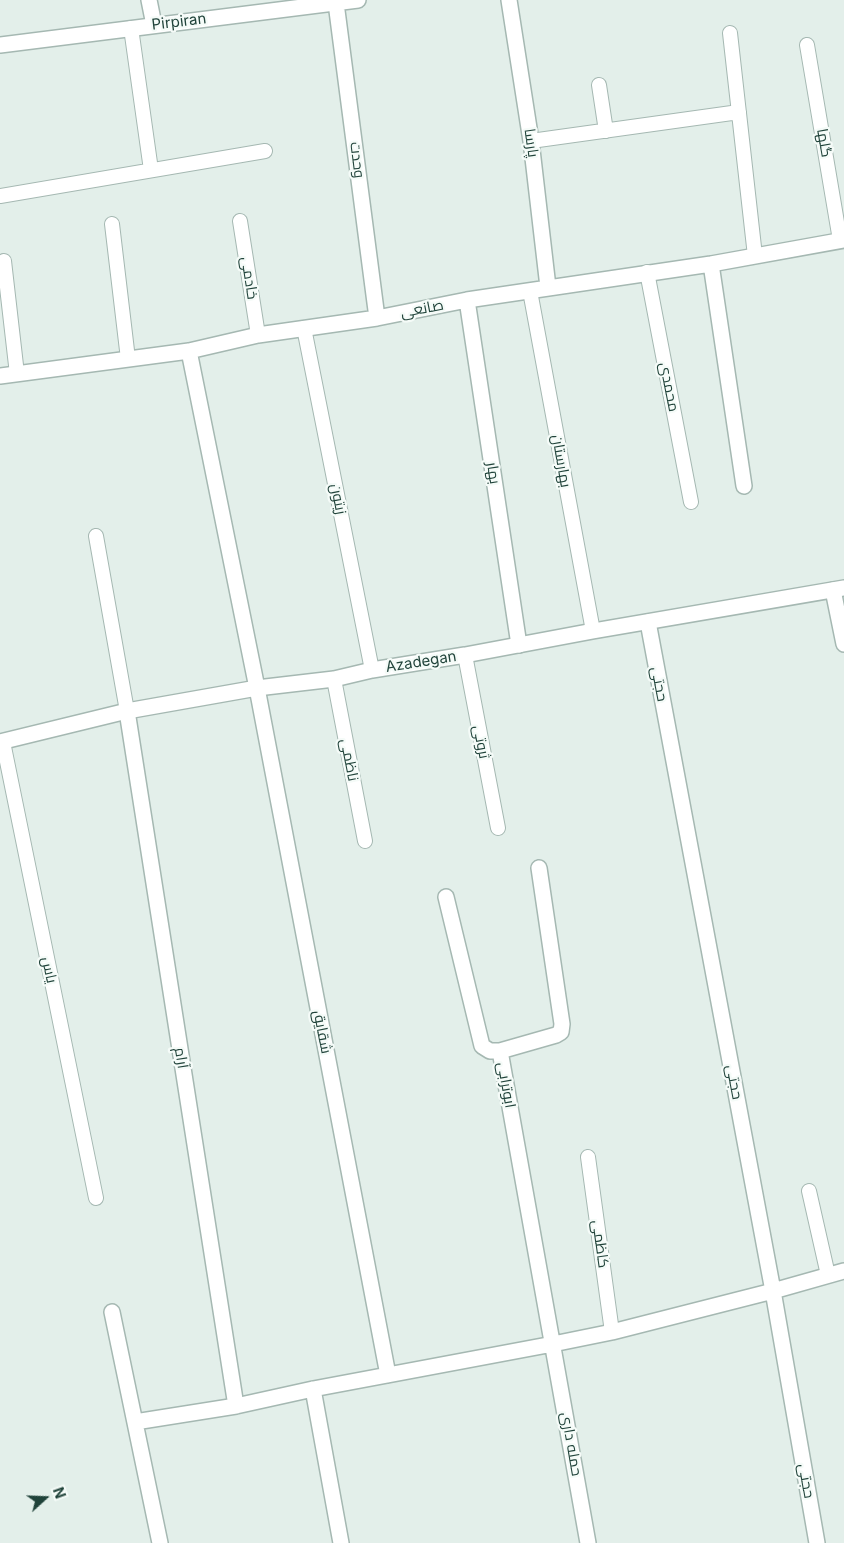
<!DOCTYPE html>
<html>
<head>
<meta charset="utf-8">
<style>
  body { margin:0 }
  #map { position:relative; width:844px; height:1543px; overflow:hidden; background:#e3efea; font-family:Inter,sans-serif }
  canvas { display:block }
  .north { position:absolute; left:20px; top:1473px; width:50px; height:50px; -webkit-text-stroke:4px #f5fbf8; paint-order:stroke; rotate:70deg; font-size:14px; font-weight:700; line-height:20px; text-align:center; color:#20433a }
  .north::after { content:''; display:block; margin:auto; width:18px; height:22px; background:#20433a; clip-path:polygon(50% 0,100% 100%,50% 72%,0 100%) }
</style>
</head>
<body>
<div id="map">
<canvas width="844" height="1543"></canvas>
<div class="north">N</div>
</div>
<script>
const ctx = document.querySelector('canvas').getContext('2d');
ctx.lineJoin = 'round';
const poly = rows => new Path2D(rows.map(r => 'M' + r).join(''));
function strokePath(path, color, width, dash) { ctx.strokeStyle = color; ctx.lineWidth = width; ctx.lineCap = dash ? 'butt' : 'round'; ctx.setLineDash(dash || []); ctx.stroke(path); }
function drawText(font, color, halo, rows, align = 'center') {
  ctx.font = font + ' Inter,Cairo,sans-serif'; ctx.lineWidth = 4.5; ctx.setLineDash([]); ctx.textBaseline = 'middle'; ctx.strokeStyle = halo; ctx.fillStyle = color; for (const [text, x, y, turn = 0] of rows) {
    ctx.save(); ctx.translate(x, y); ctx.rotate((+turn || 0) * Math.PI / 180); ctx.textAlign = isNaN(turn) ? turn : align; if (halo) ctx.strokeText(text, 0, 0); ctx.fillText(text, 0, 0); ctx.restore();
  }
}
const service = poly([
  [131,28,151,170],
  [730,33,755,256],
  [807,45,840,240],
  [599,85,606,131],
  [531,141,739,112],
  [0,196,265,151],
  [240,221,258,335],
  [112,224,128,359],
  [4,261,17,374],
  [647,272,691,502],
  [530,291,593,631],
  [304,328,372,670],
  [96,536,127,711],
  [465,655,498,828],
  [334,679,365,841],
  [3,742,96,1198],
  [588,1157,612,1332],
  [809,1191,828,1275]
]);
const minor = poly([
  [149,0,154,25],
  [509,0,531,141,548,287],
  [336,3,377,318],
  [0,45,358,0],
  [711,264,744,486],
  [467,300,519,645],
  [189,351,257,688,388,1375],
  [0,376,189,351,258,335,377,318,467,300,711,264,844,240],
  [833,590,844,644],
  [648,622,773,1291,817,1543],
  [127,711,236,1406],
  [539,868,562,1024,561,1032,556,1035,500,1051,588,1543],
  [446,897,482,1046,490,1051,500,1051],
  [112,1312,160,1543],
  [313,1389,341,1543],
  [135,1422,236,1406,313,1389,553,1344,612,1332,773,1291,844,1271]
]);
const tertiary = poly([
  [0,742,127,711,257,688,334,679,372,670,465,655,593,631,844,588]
]);
strokePath(service, '#a5b8b2', 16);
strokePath(minor, '#a5b8b2', 18);
strokePath(tertiary, '#a5b8b2', 18);
strokePath(service, '#fff', 14);
strokePath(minor, '#fff', 15);
strokePath(tertiary, '#fff', 15);
drawText('15px', '#20433a', '#f5fbf8', [
  ["Pirpiran",179,22,-7],
  ["پارسا",531,143,82],
  ["گلها",824,143,80],
  ["وحدت",357,160,83],
  ["خادمی",249,278,81],
  ["صانعی",422,309,-11],
  ["محمدی",669,387,79],
  ["بهارستان",561,461,80],
  ["بهار",493,473,81],
  ["زیتون",338,499,79],
  ["Azadegan",421,662,-9],
  ["حجتی",659,684,79],
  ["ثروتی",481,742,79],
  ["ناظمی",349,760,79],
  ["یاس",49,970,78],
  ["شقایق",322,1032,79],
  ["آرام",181,1058,81],
  ["حجتی",734,1082,79],
  ["ابوترابی",506,1085,80],
  ["کاظمی",600,1244,82],
  ["حمله داری",571,1444,80],
  ["حجتی",806,1481,80]
]);
</script>
</body>
</html>
